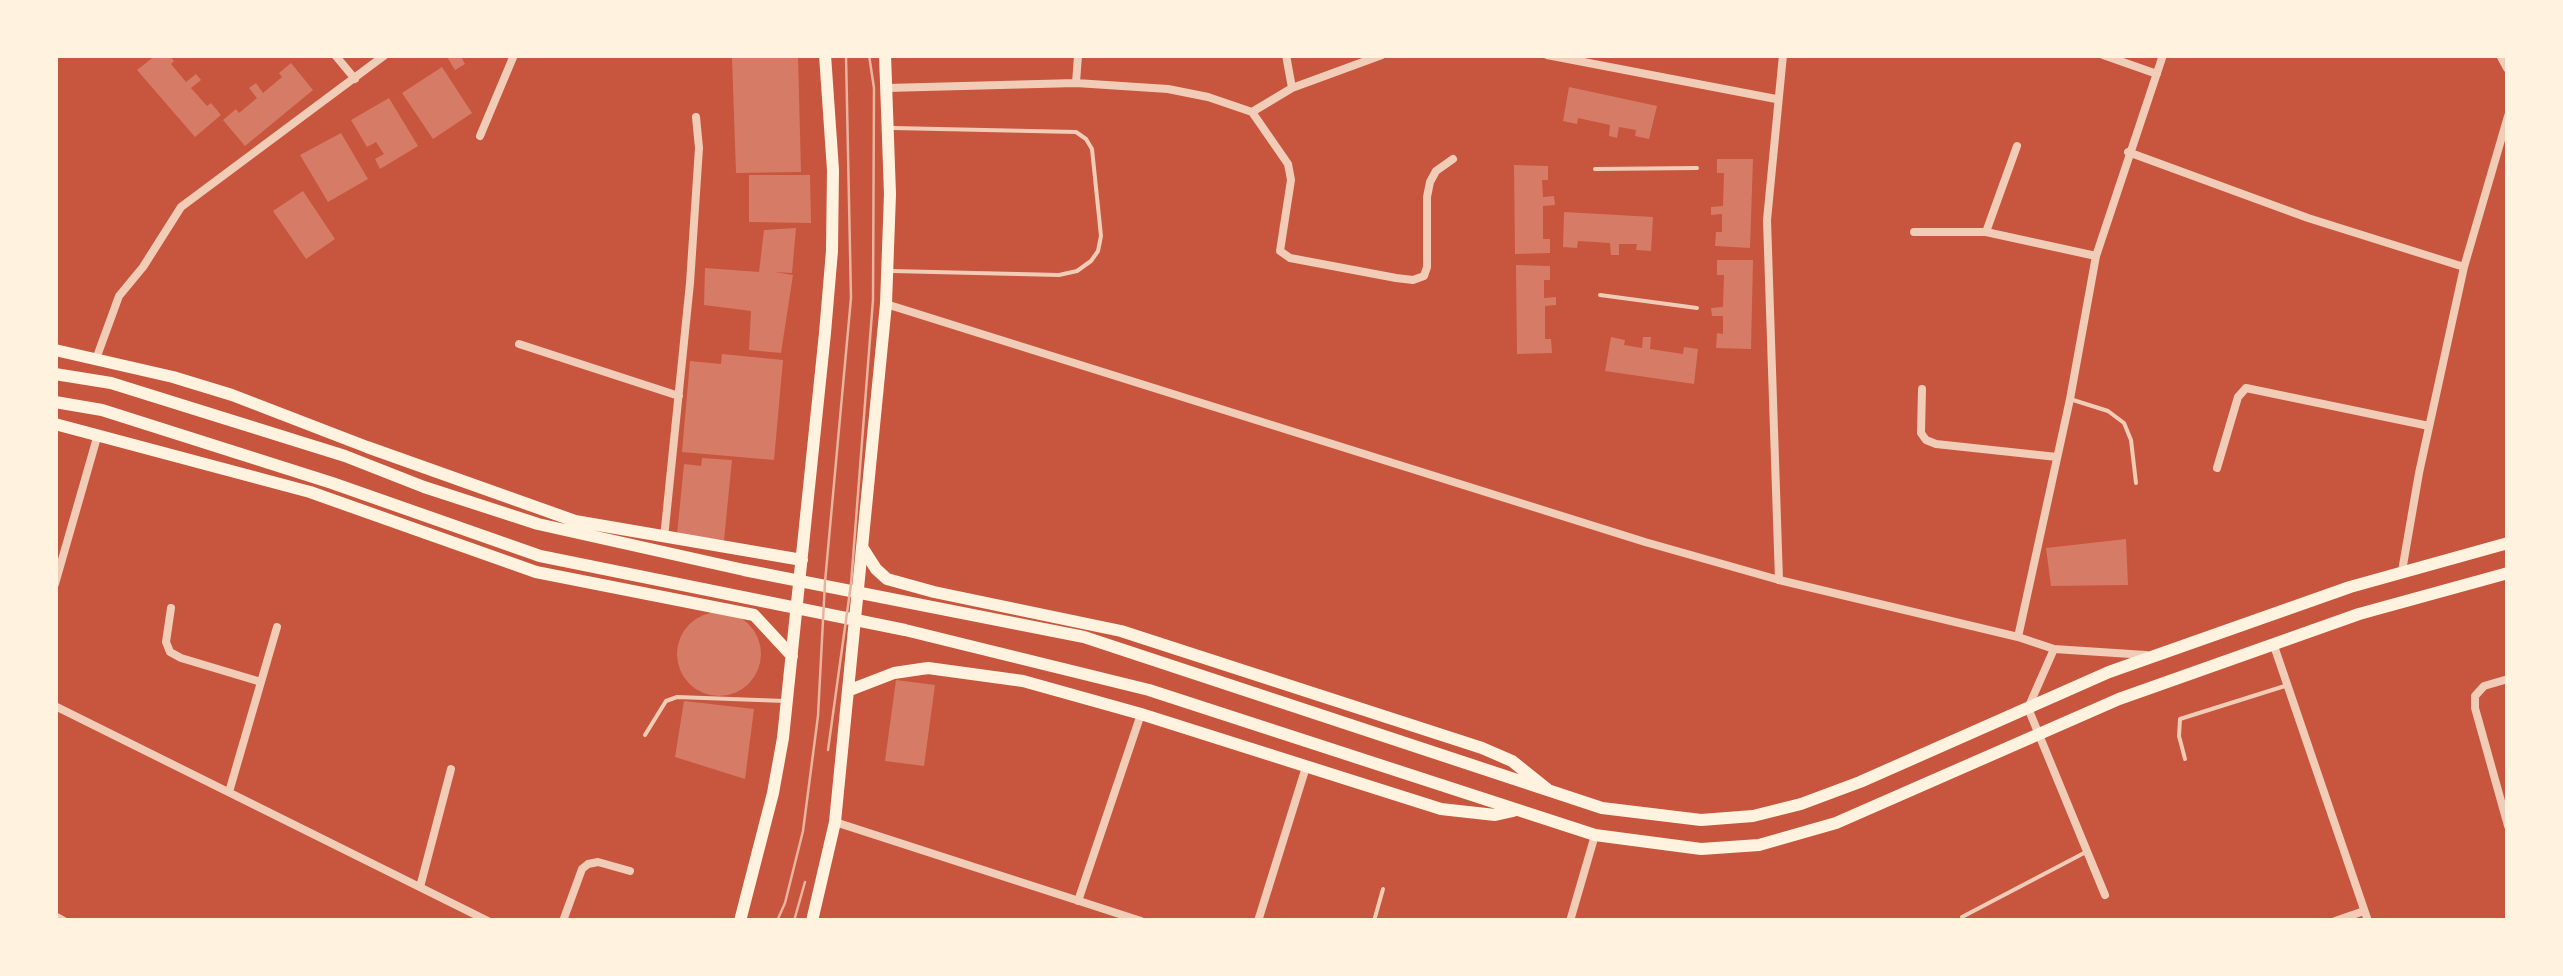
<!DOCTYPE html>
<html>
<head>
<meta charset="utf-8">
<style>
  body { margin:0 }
  #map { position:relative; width:2563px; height:976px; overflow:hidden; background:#c8553d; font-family:Raleway,sans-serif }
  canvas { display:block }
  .frame { position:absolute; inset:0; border:58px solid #fff3e0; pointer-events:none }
</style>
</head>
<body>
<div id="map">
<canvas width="2563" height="976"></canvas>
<div class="frame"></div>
</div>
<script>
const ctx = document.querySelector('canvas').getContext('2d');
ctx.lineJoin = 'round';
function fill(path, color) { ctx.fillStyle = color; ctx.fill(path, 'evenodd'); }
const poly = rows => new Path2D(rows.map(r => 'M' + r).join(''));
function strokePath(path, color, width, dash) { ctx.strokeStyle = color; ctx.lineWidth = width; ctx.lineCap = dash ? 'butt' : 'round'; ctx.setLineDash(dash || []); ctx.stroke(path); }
fill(poly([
  [156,55,169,55,174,61,171,64,186,82,196,74,201,80,191,88,207,106,211,103,221,115,195,137,137,70],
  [450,55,460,55,465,64,455,70,447,57],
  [798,56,801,172,736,173,732,57],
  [291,63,313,90,245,146,223,120,236,109,239,113,257,98,249,88,256,83,263,93,282,77,279,73],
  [442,67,472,113,433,139,402,93],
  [1569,87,1657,106,1649,139,1635,136,1636,130,1619,127,1617,138,1609,136,1610,125,1578,118,1577,124,1563,121],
  [389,98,418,146,380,169,375,159,384,154,376,142,367,147,351,120],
  [341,133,368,179,328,202,300,155],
  [1717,159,1753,159,1750,248,1715,246,1716,232,1722,232,1722,214,1711,215,1711,207,1723,206,1724,173,1717,173],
  [1514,165,1548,166,1548,180,1542,180,1543,197,1554,196,1555,205,1543,206,1543,239,1550,239,1550,253,1515,254],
  [749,175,810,175,811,223,749,222],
  [303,191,335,239,306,259,273,211],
  [1564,212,1653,217,1651,251,1636,250,1637,244,1619,244,1619,255,1611,255,1610,243,1578,241,1577,248,1563,247],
  [796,228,792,273,774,272,793,275,781,353,749,350,751,311,704,305,705,268,759,272,764,230],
  [1717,260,1753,260,1751,349,1716,348,1717,333,1723,334,1723,316,1712,316,1711,308,1723,307,1724,275,1717,275],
  [1516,265,1550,266,1550,280,1544,280,1544,298,1556,297,1556,305,1545,306,1545,339,1551,339,1552,353,1517,354],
  [1611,337,1625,340,1624,345,1642,348,1643,337,1651,337,1650,349,1683,354,1684,347,1698,349,1694,384,1605,371],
  [722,354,783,360,774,460,682,452,690,361,721,364],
  [702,458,732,460,724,540,677,535,684,464,701,466],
  [2126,539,2128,585,2051,586,2046,548],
  '677 654a42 42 0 1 1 84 0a42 42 0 1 1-84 0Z',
  [896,680,935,685,924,766,885,761],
  [684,701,754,709,745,779,675,757]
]), '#d67c66');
strokePath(poly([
  [1595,169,1697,168],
  [892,271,1059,275,1077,271,1091,261,1098,251,1101,236,1092,149,1086,139,1076,132,893,128],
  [1600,295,1697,308],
  [2070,399,2108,411,2124,423,2131,440,2136,483],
  [645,735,666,701,677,697,785,701],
  [2185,759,2179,736,2180,719,2288,685],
  [1962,917,2086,852],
  [1374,921,1383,889]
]), '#f1ccb7', 4);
strokePath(poly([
  [335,55,355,79],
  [1286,55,1292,88],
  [1547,55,1776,99],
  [2103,55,2157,74],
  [1076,83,1078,55],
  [887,88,1076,83,1168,89,1208,97,1252,112,1292,88,1382,55],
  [1252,112,1288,164,1291,180,1280,251,1290,258,1396,278,1413,280,1424,276,1427,267,1427,197,1430,182,1436,171,1453,159],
  [480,136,514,55],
  [2017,146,1986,232,2096,256],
  [2128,152,2308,218,2464,267],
  [1914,232,1986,232],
  [886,304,1645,542,1779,580,2018,637,2054,649,2146,655],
  [519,344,679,396],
  [96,359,119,296,143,267,181,207,385,55],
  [1922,389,1921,433,1926,440,1936,444,2057,457],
  [2217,468,2238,397,2246,388,2429,426],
  [664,538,690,283,699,148,696,117],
  [2402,571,2419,473,2464,267,2508,116],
  [1779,580,1767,220,1783,55],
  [55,584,98,434],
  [171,608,166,642,170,652,181,658,261,682],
  [2018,637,2070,399,2096,256,2163,55],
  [2273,643,2368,921],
  [2054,649,2028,708,2105,895],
  [2508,679,2484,686,2475,696,2475,708,2508,826],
  [55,706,488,921],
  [229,792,277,627],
  [835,822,1141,921],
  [420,887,451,769],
  [1078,901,1141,714],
  [55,916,64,921],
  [563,921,582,869,588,864,598,862,630,871],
  [1258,921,1306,767],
  [1570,921,1595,835],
  [2335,921,2364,911]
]), '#f1ccb7', 8);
strokePath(poly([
  [2501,55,2508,68]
]), '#f1ccb7', 10);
strokePath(poly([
  [55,350,173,377,232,395,367,447,575,521,802,560],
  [55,374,111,383,345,456,424,487,538,524,744,570,1084,637,1602,808,1701,820,1753,816,1801,804,1860,782,2109,672,2350,587,2508,543],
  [55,402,102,410,332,483,540,556,905,630,1149,690,1595,835,1701,849,1759,845,1836,823,2119,699,2359,614,2508,573],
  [55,424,310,492,536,572,754,615,792,656],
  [862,547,876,569,887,579,934,592,1121,631,1482,748,1512,761,1547,789],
  [850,690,894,673,928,668,1023,681,1141,714,1441,809,1495,815,1513,811],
  [740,921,773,793,783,738,825,333,832,251,833,170,825,55],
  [812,921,835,822,886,304,890,194,885,55]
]), '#fff3e0', 12);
strokePath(poly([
  [828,750,851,584,873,300,874,88,869,55],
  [777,921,785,903,803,831,818,716,825,582,851,298,846,55],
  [794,921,805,882]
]), '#e9b49f', 2.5);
</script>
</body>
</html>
